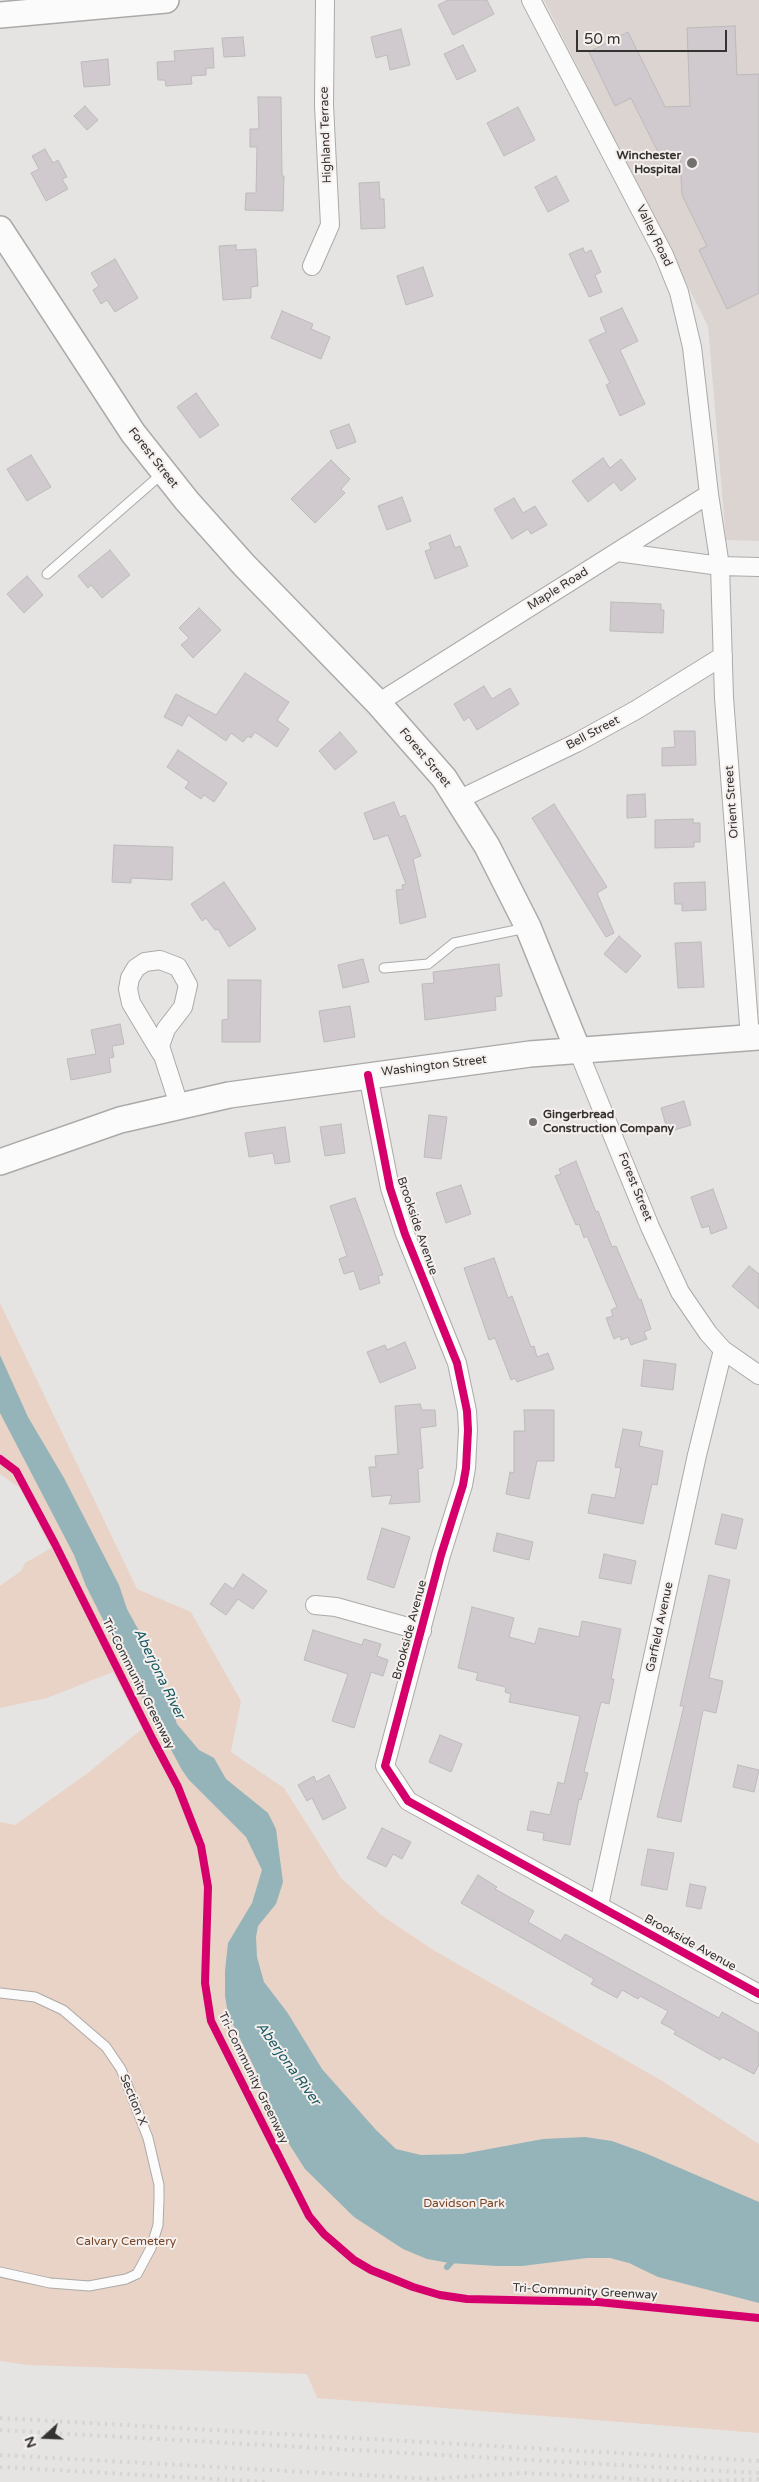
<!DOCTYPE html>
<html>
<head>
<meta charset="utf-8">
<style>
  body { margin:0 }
  #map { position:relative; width:759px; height:2482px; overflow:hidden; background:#e6e4e2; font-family:"Varela Round",sans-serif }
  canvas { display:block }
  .north { position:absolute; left:20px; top:2412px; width:50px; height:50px; -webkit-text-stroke:4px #f5f0ed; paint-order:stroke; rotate:250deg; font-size:14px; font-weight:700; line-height:20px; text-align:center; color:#353332 }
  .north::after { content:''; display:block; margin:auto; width:18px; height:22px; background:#353332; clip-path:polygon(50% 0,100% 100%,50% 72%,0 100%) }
  .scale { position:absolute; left:576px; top:30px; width:151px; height:22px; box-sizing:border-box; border:2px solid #353332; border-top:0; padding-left:6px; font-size:15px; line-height:18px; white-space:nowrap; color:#353332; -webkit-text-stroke:4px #f5f0ed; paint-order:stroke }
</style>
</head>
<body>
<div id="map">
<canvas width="759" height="2482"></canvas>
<div class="north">N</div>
<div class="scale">50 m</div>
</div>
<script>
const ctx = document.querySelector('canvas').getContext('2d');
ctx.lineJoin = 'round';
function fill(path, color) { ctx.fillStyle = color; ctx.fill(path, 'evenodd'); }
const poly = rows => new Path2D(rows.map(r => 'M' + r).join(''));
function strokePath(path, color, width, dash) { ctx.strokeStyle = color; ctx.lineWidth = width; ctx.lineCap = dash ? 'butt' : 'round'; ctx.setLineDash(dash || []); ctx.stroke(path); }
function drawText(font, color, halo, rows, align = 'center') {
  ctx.font = font + ' "Varela Round",sans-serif'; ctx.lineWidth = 4; ctx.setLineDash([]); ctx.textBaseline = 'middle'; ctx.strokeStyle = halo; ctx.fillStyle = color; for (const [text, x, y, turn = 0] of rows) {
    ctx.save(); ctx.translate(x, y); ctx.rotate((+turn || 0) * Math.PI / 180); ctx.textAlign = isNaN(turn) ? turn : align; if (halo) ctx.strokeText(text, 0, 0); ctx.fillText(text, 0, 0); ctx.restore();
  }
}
fill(poly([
  [544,0,759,0,759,541,726,540,708,326]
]), '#dbd4d0');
fill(poly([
  [0,1303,137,1589,191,1612,241,1701,231,1752,284,1788,341,1878,381,1915,435,1951,664,2082,759,2144,759,2433,317,2398,307,2374,28,2365,0,2361,0,1822,15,1825,89,1772,142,1729,113,1672,47,1698,0,1708,0,1586,21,1571,25,1563,51,1548,20,1488,0,1474]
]), '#e9d3c6');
fill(poly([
  [0,1355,28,1417,64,1478,119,1585,127,1609,144,1640,151,1663,167,1694,177,1724,199,1750,214,1758,226,1779,268,1813,276,1829,283,1882,276,1904,258,1926,256,1937,257,1957,264,1982,287,2012,322,2069,376,2130,396,2149,421,2155,462,2154,543,2139,585,2137,612,2141,645,2153,759,2202,759,2303,658,2277,629,2263,610,2258,587,2258,522,2266,497,2266,449,2263,427,2259,403,2249,354,2217,305,2169,282,2133,256,2071,228,2014,225,1996,225,1971,228,1943,252,1903,262,1870,246,1837,189,1780,182,1770,139,1691,86,1586,74,1555,0,1413]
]), '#94b4ba');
strokePath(poly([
  [447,2267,456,2257]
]), '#94b4ba', 6);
const building = poly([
  [448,0,487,0,494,14,453,35,438,5,448,0],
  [735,26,737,75,759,74,759,293,727,309,699,250,707,246,682,195,680,157,661,158,631,98,615,106,589,52,628,32,665,107,690,106,687,28,735,26],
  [401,29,410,65,390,70,387,55,376,58,371,37,401,29],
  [243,37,245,56,224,57,222,38,243,37],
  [463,45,476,71,457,80,444,54,463,45],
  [213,48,214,68,206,68,206,75,191,76,192,84,166,86,165,80,158,80,157,62,175,61,174,51,213,48],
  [108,59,110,85,84,87,81,62,108,59],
  [258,97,281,97,282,176,284,176,283,211,245,210,246,193,256,193,257,147,250,147,250,129,259,129,258,97],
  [85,106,98,120,87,130,74,116,85,106],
  [518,107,535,140,504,156,487,123,518,107],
  [45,149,53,163,58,160,67,177,62,179,68,189,46,201,31,173,39,169,32,156,45,149],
  [556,176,569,201,548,212,535,187,556,176],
  [379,182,380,199,384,199,385,228,361,229,359,183,379,182],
  [236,245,236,250,256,249,258,286,251,287,251,298,223,300,219,246,236,245],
  [583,248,585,253,591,250,601,272,595,275,602,292,589,297,569,254,583,248],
  [115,259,138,298,115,312,107,300,101,304,93,290,99,286,91,273,115,259],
  [423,267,433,296,406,305,397,276,423,267],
  [622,308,638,341,620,350,645,404,620,416,606,385,610,383,589,340,606,332,600,318,622,308],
  [282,311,313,324,311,329,330,337,321,359,271,338,282,311],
  [196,393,219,425,200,438,177,407,196,393],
  [349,424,356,442,337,449,330,431,349,424],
  [31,455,51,487,27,501,7,469,31,455],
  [603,458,610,468,621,459,636,479,621,491,614,482,588,502,572,481,603,458],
  [331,460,350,479,341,489,345,493,315,523,291,499,331,460],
  [402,497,411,521,387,530,378,506,402,497],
  [514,498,523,513,535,506,547,525,531,534,528,529,512,539,494,509,514,498],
  [450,535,455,548,460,546,468,566,435,579,425,551,431,549,429,543,450,535],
  [110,550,130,575,102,598,91,585,88,588,78,576,110,550],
  [27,576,43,595,24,613,7,594,27,576],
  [611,602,661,604,661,610,664,610,663,633,610,631,611,602],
  [199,608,221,630,193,658,181,645,189,638,179,628,199,608],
  [245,673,289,702,277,720,289,729,277,747,255,732,251,738,248,736,243,742,231,733,226,741,188,715,182,726,164,717,176,694,216,715,245,673],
  [484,686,492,699,510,688,519,704,477,730,469,717,464,721,454,704,484,686],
  [674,731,695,731,696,765,662,766,662,748,675,747,674,731],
  [340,732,357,752,335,770,319,751,340,732],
  [178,750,227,783,214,802,204,795,201,799,185,788,189,782,167,767,178,750],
  [645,794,646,817,627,818,627,795,645,794],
  [394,802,400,817,405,815,421,856,413,859,426,917,400,924,396,890,403,889,402,885,406,884,388,835,374,840,364,813,394,802],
  [554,804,607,887,597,893,614,933,606,937,532,818,554,804],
  [693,819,693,823,700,823,700,842,694,842,694,847,655,848,655,820,693,819],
  [114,845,173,847,172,880,131,878,131,883,112,882,114,845],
  [224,882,256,929,229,947,218,929,215,930,206,918,202,921,191,904,224,882],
  [705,882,706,910,682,911,682,904,675,904,674,883,705,882],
  [619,936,641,956,626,973,604,954,619,936],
  [701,942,704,987,678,988,675,943,701,942],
  [363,959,369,982,343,988,338,965,363,959],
  [499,964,502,996,495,997,496,1010,425,1020,422,984,434,983,433,972,499,964],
  [228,980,261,980,260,1042,222,1042,222,1020,228,1019,228,980],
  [350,1006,355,1037,324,1042,319,1011,350,1006],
  [120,1024,124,1044,112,1046,114,1057,109,1058,111,1072,71,1080,67,1059,96,1054,91,1030,120,1024],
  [684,1101,691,1125,668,1132,661,1108,684,1101],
  [429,1115,447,1117,441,1159,424,1157,429,1115],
  [341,1124,345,1153,325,1156,320,1127,341,1124],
  [285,1127,290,1162,275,1164,273,1153,249,1157,245,1133,285,1127],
  [576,1161,596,1212,598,1211,612,1247,616,1246,639,1300,641,1299,651,1329,644,1332,647,1339,631,1345,628,1337,621,1340,620,1336,614,1339,606,1318,613,1316,611,1310,617,1307,587,1236,584,1238,579,1224,576,1225,555,1176,561,1174,559,1169,576,1161],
  [461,1185,471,1214,446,1223,436,1193,461,1185],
  [713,1189,727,1228,711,1234,709,1226,702,1228,691,1197,713,1189],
  [355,1198,383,1275,378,1276,380,1283,360,1290,354,1271,344,1274,339,1259,347,1256,330,1206,355,1198],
  [494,1258,508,1298,512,1296,531,1347,534,1346,537,1357,548,1353,554,1369,517,1382,515,1378,511,1380,495,1338,489,1340,464,1268,494,1258],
  [749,1266,759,1274,759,1309,732,1286,749,1266],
  [405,1342,416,1368,380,1383,367,1352,385,1345,387,1350,405,1342],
  [644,1360,676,1364,673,1390,641,1386,644,1360],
  [420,1404,422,1410,435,1410,436,1426,420,1428,423,1468,418,1469,420,1502,389,1504,392,1495,372,1497,369,1467,376,1467,375,1456,398,1454,395,1406,420,1404],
  [524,1410,554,1410,554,1461,537,1461,529,1499,506,1494,510,1472,514,1473,514,1431,525,1431,524,1410],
  [623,1429,642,1432,639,1446,663,1451,657,1485,652,1484,643,1524,588,1513,592,1494,615,1498,621,1468,615,1467,623,1429],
  [722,1514,743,1519,736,1549,715,1544,722,1514],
  [382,1528,410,1537,394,1588,367,1579,382,1528],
  [497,1533,533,1542,529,1560,493,1551,497,1533],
  [604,1554,636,1561,631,1584,599,1578,604,1554],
  [243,1574,267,1591,253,1609,238,1599,226,1615,210,1604,225,1583,233,1589,243,1574],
  [709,1575,730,1580,709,1678,723,1681,716,1713,703,1710,681,1822,657,1817,684,1706,680,1706,709,1575],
  [472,1607,514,1618,509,1637,535,1644,539,1628,579,1637,582,1621,621,1629,611,1679,614,1679,609,1704,601,1702,584,1772,588,1773,581,1800,579,1799,570,1845,543,1840,544,1833,527,1830,531,1811,550,1815,558,1782,564,1784,580,1716,509,1702,511,1694,505,1692,506,1687,476,1680,478,1673,458,1668,472,1607],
  [313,1630,362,1645,364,1639,381,1644,377,1656,388,1660,383,1676,371,1672,354,1728,332,1721,348,1674,304,1660,313,1630],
  [440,1735,462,1744,451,1772,429,1762,440,1735],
  [738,1765,759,1770,754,1792,733,1787,738,1765],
  [329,1775,346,1808,323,1820,312,1798,307,1801,298,1785,314,1776,316,1782,329,1775],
  [382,1828,411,1842,402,1859,393,1854,386,1867,367,1858,382,1828],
  [648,1849,674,1853,667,1890,641,1885,648,1849],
  [478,1875,497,1887,495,1889,534,1911,528,1922,561,1941,565,1934,719,2018,722,2012,759,2033,759,2065,754,2074,722,2057,720,2060,674,2034,676,2031,661,2023,668,2011,640,1996,638,1999,622,1990,617,1998,591,1984,594,1979,461,1903,478,1875],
  [690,1884,706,1887,701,1909,686,1906,690,1884]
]);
fill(building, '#d0cace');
strokePath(building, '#bcbaba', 1);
const service = poly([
  [47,574,164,472],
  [384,968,428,964,454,943,526,928],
  [0,1993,35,1997,63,2010,106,2047,121,2069,148,2138,159,2185,159,2199,158,2225,151,2248,137,2274,126,2279,89,2286,50,2283,0,2272]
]);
const minor = poly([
  [531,0,664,255,679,292,692,347,709,494,617,552],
  [312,266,330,225,324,105,325,0],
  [709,494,720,566,724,698,750,1038],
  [378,703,617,552,720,566,759,567],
  [458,800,576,743,636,710,723,656],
  [577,1048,650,1227,680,1292,708,1333,723,1350,759,1375],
  [161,1053,131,1003,128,989,130,978,136,968,145,962,160,960,178,967,188,985,183,1007,166,1029,160,1046,179,1105],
  [368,1075,390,1188,405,1234,457,1363,467,1411,468,1430,466,1468,463,1485,441,1555,385,1766,408,1801,759,1994],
  [315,1605,336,1607,422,1631],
  [599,1905,697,1455,723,1350]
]);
const secondary = poly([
  [0,15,166,0],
  [0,229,133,433,187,501,244,565,378,703,444,778,487,846,528,927,577,1048],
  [0,1162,120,1120,229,1095,530,1054,759,1037]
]);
strokePath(service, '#acaaa8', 11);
strokePath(minor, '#acaaa8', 20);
strokePath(secondary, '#acaaa8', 28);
strokePath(service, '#fbfbfb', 9);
strokePath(minor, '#fbfbfb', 18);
strokePath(secondary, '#fbfbfb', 25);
strokePath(poly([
  [0,2418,759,2461],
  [0,2430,759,2473],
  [0,2455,433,2479],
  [0,2467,268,2482],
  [427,2479,524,2473,692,2482,759,2479]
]), '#d6d5d4', 4, [2.5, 5]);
strokePath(poly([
  [368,1075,390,1188,405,1234,457,1363,467,1411,468,1430,466,1468,463,1485,441,1555,385,1766,408,1801,759,1994],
  [0,1459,16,1471,55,1544,153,1740,178,1787,201,1846,208,1887,205,1983,211,2021,309,2216,324,2234,354,2260,371,2270,413,2287,440,2295,467,2299,598,2302,759,2318]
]), '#d6006c', 8);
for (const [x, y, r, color] of [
  [692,163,6,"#737170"],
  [533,1122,5,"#737170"]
]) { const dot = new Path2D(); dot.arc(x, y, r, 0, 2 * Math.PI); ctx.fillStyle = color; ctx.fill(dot); strokePath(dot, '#f5f0ed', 2); }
drawText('12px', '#353332', '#f5f0ed', [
  ["Highland Terrace",326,135,-92],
  ["Valley Road",654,236,64],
  ["Forest Street",153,458,52],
  ["Maple Road",558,589,-32],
  ["Bell Street",593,733,-28],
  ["Forest Street",425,758,50],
  ["Orient Street",732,802,-94],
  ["Washington Street",434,1066,-7],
  ["Forest Street",635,1187,68],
  ["Brookside Avenue",417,1226,71],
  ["Garfield Avenue",660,1627,-78],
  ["Brookside Avenue",410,1630,-75],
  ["Tri-Community Greenway",138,1684,63],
  ["Brookside Avenue",690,1943,29],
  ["Tri-Community Greenway",253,2078,64],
  ["Section X",133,2100,68],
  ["Tri-Community Greenway",585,2292,3]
]);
drawText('bold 12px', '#353332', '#f5f0ed', [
  ["Winchester",681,156],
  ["Hospital",681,170],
  ["Gingerbread",543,1115,"left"],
  ["Construction Company",543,1129,"left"]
], 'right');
drawText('12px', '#794628', '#f5f0ed', [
  ["Davidson Park",464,2204],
  ["Calvary Cemetery",126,2242]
]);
drawText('italic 14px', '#175963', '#f5f0ed', [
  ["Aberjona River",159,1674,64],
  ["Aberjona River",288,2064,54]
]);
</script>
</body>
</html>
